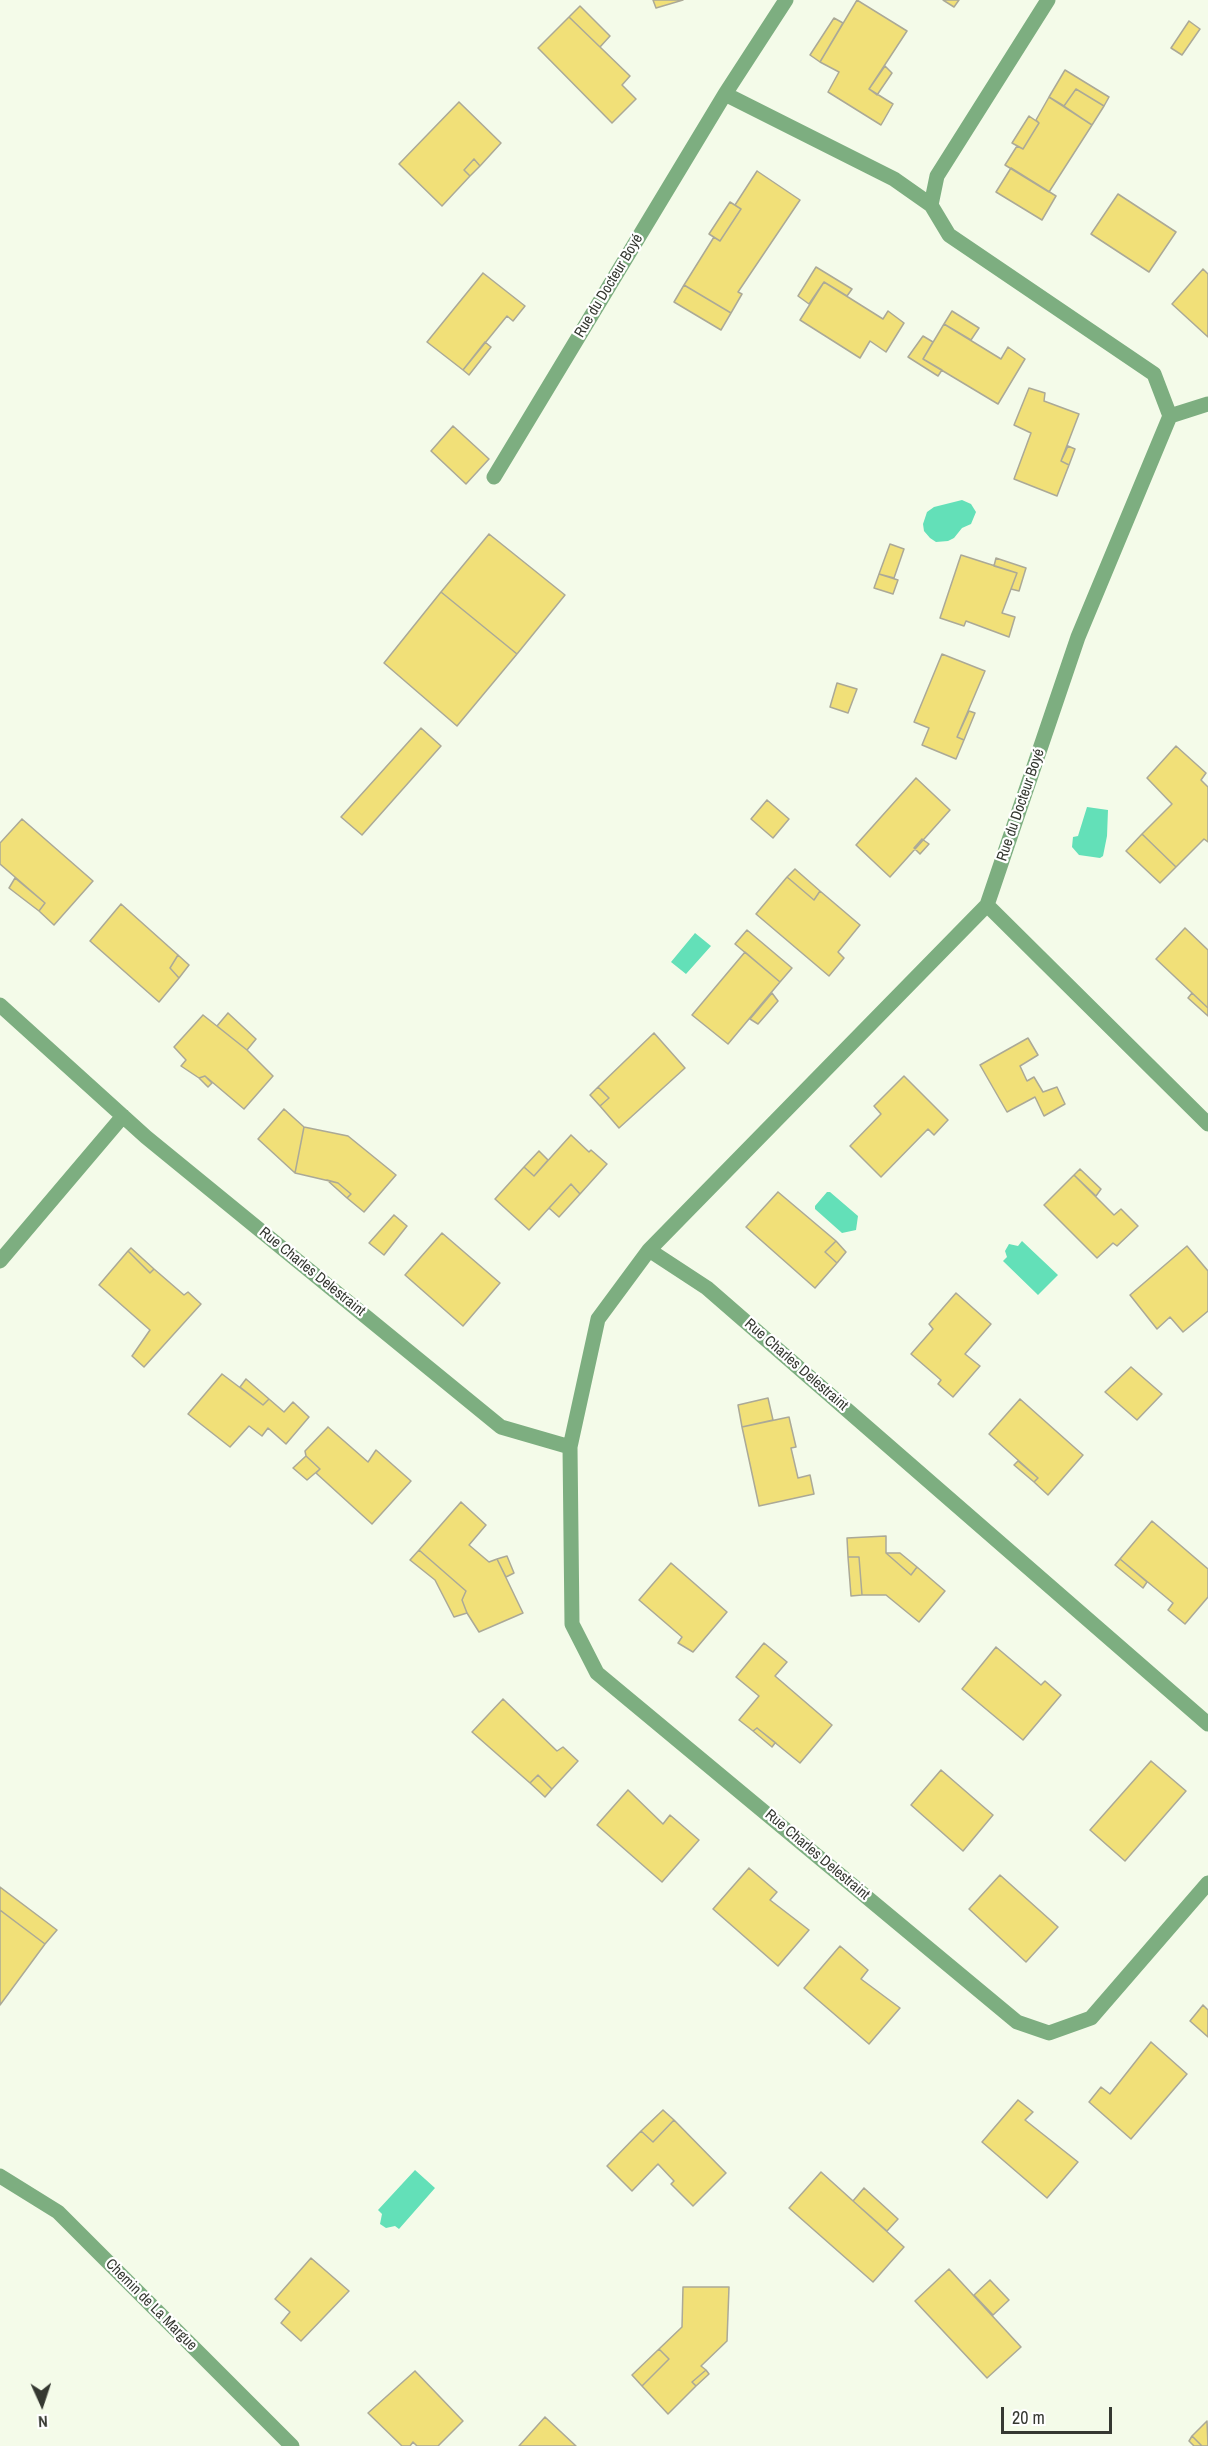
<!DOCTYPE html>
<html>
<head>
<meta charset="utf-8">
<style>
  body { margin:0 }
  #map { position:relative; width:1208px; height:2446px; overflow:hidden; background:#f4fbe9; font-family:"Archivo Narrow",sans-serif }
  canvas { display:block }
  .north { position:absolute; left:12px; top:2374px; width:60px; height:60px; -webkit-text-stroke:4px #fff; paint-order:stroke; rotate:177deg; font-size:16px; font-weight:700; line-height:24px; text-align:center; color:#353831 }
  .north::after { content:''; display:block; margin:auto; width:21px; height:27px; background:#353831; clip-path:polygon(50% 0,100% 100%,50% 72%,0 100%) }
  .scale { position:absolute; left:1001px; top:2407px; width:111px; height:27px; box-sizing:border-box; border:3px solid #353831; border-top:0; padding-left:8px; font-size:18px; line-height:21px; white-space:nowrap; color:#353831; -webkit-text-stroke:4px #fff; paint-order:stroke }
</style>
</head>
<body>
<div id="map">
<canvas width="1208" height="2446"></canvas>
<div class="north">N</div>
<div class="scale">20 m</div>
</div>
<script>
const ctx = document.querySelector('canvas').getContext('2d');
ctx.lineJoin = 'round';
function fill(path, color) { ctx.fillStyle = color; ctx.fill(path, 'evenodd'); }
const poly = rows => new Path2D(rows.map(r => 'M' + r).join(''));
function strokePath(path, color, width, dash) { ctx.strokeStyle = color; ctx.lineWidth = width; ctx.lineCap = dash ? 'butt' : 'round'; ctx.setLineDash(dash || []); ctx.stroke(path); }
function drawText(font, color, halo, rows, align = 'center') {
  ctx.font = font + ' "Archivo Narrow",sans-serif'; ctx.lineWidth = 4.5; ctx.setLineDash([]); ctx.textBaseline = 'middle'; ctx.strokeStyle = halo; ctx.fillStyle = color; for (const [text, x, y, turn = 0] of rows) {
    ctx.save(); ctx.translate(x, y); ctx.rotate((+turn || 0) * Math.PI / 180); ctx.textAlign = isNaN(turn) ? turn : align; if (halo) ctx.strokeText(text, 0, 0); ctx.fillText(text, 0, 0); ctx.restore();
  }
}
fill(poly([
  [962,500,971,504,976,512,971,524,962,528,954,538,948,541,936,542,930,538,924,531,923,524,927,512,934,507],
  [1087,807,1108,810,1107,836,1103,856,1100,858,1079,855,1072,847,1073,837,1078,836],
  [695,933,711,946,686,974,671,962],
  [827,1192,830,1192,858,1216,856,1230,842,1233,815,1209,815,1206],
  [1022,1241,1058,1275,1038,1295,1003,1261,1007,1257,1005,1251,1009,1244,1018,1246],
  [415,2170,435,2188,399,2229,395,2226,386,2228,380,2224,382,2214,378,2210]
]), '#63e0b8');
const building = poly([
  [653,0,683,0,656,8,653,0],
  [857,0,907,31,869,89,893,104,881,125,828,92,839,72,820,62,857,0],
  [943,0,959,0,954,7,943,0],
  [580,6,610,36,600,47,569,17,580,6],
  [569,17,630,76,622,85,636,99,612,123,538,48,569,17],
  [834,18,843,23,820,62,810,55,834,18],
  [1189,21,1200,29,1182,55,1171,48,1189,21],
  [885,66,892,73,877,95,869,89,885,66],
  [1065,70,1109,97,1104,106,1076,89,1064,106,1049,97,1065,70],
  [1076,89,1104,106,1092,125,1064,106,1076,89],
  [1049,97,1092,125,1049,192,1005,165,1017,146,1023,149,1039,123,1036,120,1049,97],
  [459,102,501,143,480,166,474,159,464,170,470,176,442,206,399,164,459,102],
  [1029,116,1039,123,1023,149,1012,143,1029,116],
  [474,159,480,166,470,176,464,170,474,159],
  [1011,168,1056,196,1042,220,996,192,1011,168],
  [757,171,800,200,738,292,742,294,731,313,684,285,714,237,720,241,741,209,735,205,757,171],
  [1118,194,1176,232,1149,272,1091,234,1118,194],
  [730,202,741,209,720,241,709,234,730,202],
  [816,267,852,289,847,296,824,282,809,304,798,296,816,267],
  [1203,269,1208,274,1208,337,1172,304,1203,269],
  [483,273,525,306,513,321,507,316,463,370,427,342,483,273],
  [824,282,883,319,888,311,904,323,886,352,870,341,860,358,800,320,824,282],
  [684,285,731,313,721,330,674,302,684,285],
  [952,311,979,328,971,340,944,324,952,311],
  [944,324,1001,359,1008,347,1025,359,998,404,923,359,944,324],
  [923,336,933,342,923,359,942,370,938,376,908,357,923,336],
  [485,342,491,347,469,375,463,370,485,342],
  [1029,388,1045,393,1044,401,1079,414,1061,461,1069,465,1057,496,1014,479,1031,433,1014,425,1029,388],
  [453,426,489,459,466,484,431,451,453,426],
  [1068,446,1075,449,1069,465,1061,461,1068,446],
  [489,534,565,595,517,654,441,592,489,534],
  [890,544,904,549,894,578,879,574,890,544],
  [961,555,1017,573,1002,613,1015,617,1009,637,966,621,964,626,940,618,961,555],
  [996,558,1026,568,1019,591,1011,589,1017,573,994,566,996,558],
  [879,574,898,580,893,594,874,588,879,574],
  [441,592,517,654,457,726,384,663,441,592],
  [942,654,985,671,957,737,964,740,956,759,922,745,929,728,914,722,942,654],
  [837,683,857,689,848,713,830,707,837,683],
  [969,711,975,713,964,740,957,737,969,711],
  [421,728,441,746,362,835,341,817,421,728],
  [1176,746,1206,773,1201,780,1208,787,1208,842,1204,839,1176,867,1142,834,1172,804,1147,778,1176,746],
  [916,778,950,810,890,877,856,845,916,778],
  [767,800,789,819,773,838,751,819,767,800],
  [22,819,93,881,54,925,39,911,45,903,0,864,0,843,22,819],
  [1142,834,1176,867,1160,883,1126,851,1142,834],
  [922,839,929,844,920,854,914,848,922,839],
  [795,869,820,891,814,900,787,877,795,869],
  [787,877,814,900,820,891,860,925,838,952,844,958,829,976,756,914,787,877],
  [15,878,45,903,39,911,9,888,15,878],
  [121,904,178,955,170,968,179,978,159,1002,90,941,121,904],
  [1185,928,1208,950,1208,1008,1156,959,1185,928],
  [747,930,792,968,780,982,735,944,747,930],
  [745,952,780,982,728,1044,692,1015,745,952],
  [178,955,189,965,179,978,170,968,178,955],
  [772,993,778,1001,758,1024,750,1019,772,993],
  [1192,993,1208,1008,1208,1016,1188,998,1192,993],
  [228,1013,256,1039,247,1050,217,1026,228,1013],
  [203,1015,247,1050,273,1076,244,1109,205,1076,199,1078,181,1066,186,1060,174,1047,203,1015],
  [654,1033,685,1068,619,1128,600,1106,609,1098,598,1087,654,1033],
  [1028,1038,1038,1055,1020,1066,1027,1081,1034,1077,1043,1092,1057,1087,1065,1104,1044,1116,1035,1097,1007,1112,980,1065,1028,1038],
  [205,1076,212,1083,208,1087,199,1078,205,1076],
  [904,1076,948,1120,934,1135,928,1129,881,1177,850,1146,881,1114,874,1106,904,1076],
  [598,1087,609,1098,600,1106,590,1095,598,1087],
  [284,1109,304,1127,295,1173,258,1139,284,1109],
  [304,1127,348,1136,396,1175,364,1212,347,1198,351,1194,338,1183,295,1173,304,1127],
  [571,1135,589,1152,591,1150,607,1164,580,1194,571,1184,529,1230,495,1199,524,1167,534,1176,571,1135],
  [539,1151,548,1160,534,1176,524,1167,539,1151],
  [1080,1169,1101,1189,1096,1196,1074,1175,1080,1169],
  [1074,1175,1114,1215,1121,1209,1138,1226,1117,1246,1113,1243,1097,1258,1044,1205,1074,1175],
  [327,1180,338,1183,351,1194,347,1198,327,1180],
  [571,1184,580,1194,559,1217,549,1208,571,1184],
  [778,1192,836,1241,825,1252,837,1263,815,1288,746,1227,778,1192],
  [394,1215,407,1226,384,1255,369,1243,394,1215],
  [442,1233,500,1283,463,1326,405,1275,442,1233],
  [836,1241,846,1252,837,1263,825,1252,836,1241],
  [1187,1246,1208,1271,1208,1311,1183,1332,1170,1317,1157,1329,1130,1295,1187,1246],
  [131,1248,154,1269,150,1273,128,1251,131,1248],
  [128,1251,150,1273,154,1269,184,1295,188,1292,201,1304,144,1367,132,1356,150,1330,99,1285,128,1251],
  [956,1293,991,1324,965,1354,980,1366,953,1397,938,1384,941,1380,911,1354,933,1329,929,1324,956,1293],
  [1131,1367,1162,1394,1137,1420,1105,1392,1131,1367],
  [222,1374,263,1405,269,1399,284,1412,293,1402,309,1417,286,1444,268,1428,262,1436,249,1426,230,1447,188,1414,222,1374],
  [246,1379,269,1399,263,1405,240,1387,246,1379],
  [768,1398,773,1420,742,1427,738,1405,768,1398],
  [1020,1399,1083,1455,1048,1495,1034,1482,1038,1478,989,1434,1020,1399],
  [789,1417,796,1447,791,1448,798,1478,810,1475,814,1494,759,1506,742,1427,789,1417],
  [328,1427,368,1462,376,1450,411,1481,372,1524,316,1473,320,1469,306,1456,305,1451,328,1427],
  [306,1456,320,1469,307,1480,293,1468,306,1456],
  [1018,1461,1038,1478,1034,1482,1014,1465,1018,1461],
  [461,1502,486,1525,469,1545,489,1562,497,1559,523,1613,479,1632,467,1613,462,1600,466,1591,419,1550,461,1502],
  [1152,1521,1208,1569,1208,1597,1185,1624,1168,1610,1173,1603,1120,1559,1152,1521],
  [886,1536,886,1553,911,1575,917,1567,945,1591,919,1622,886,1595,862,1595,859,1557,848,1557,847,1538,886,1536],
  [419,1550,466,1591,462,1600,467,1613,454,1617,435,1580,410,1560,419,1550],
  [886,1553,900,1553,917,1567,911,1575,886,1553],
  [507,1556,514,1573,506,1577,497,1559,507,1556],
  [848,1557,859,1557,862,1595,851,1596,848,1557],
  [1120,1559,1147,1582,1143,1588,1115,1565,1120,1559],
  [671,1563,727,1612,693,1652,678,1643,682,1637,639,1600,671,1563],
  [764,1643,787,1662,775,1676,832,1725,800,1763,757,1728,753,1731,739,1720,759,1696,736,1677,764,1643],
  [996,1647,1041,1685,1045,1681,1061,1695,1023,1740,962,1689,996,1647],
  [503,1699,557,1751,563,1747,578,1761,552,1789,538,1775,530,1783,472,1732,503,1699],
  [757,1728,776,1743,775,1743,772,1747,753,1731,757,1728],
  [1151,1761,1186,1791,1125,1861,1090,1830,1151,1761],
  [941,1770,993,1815,963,1851,911,1805,941,1770],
  [538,1775,552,1789,545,1797,530,1783,538,1775],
  [628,1790,663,1824,670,1815,699,1840,662,1882,597,1825,628,1790],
  [749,1868,777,1892,770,1900,809,1930,778,1966,713,1909,749,1868],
  [1000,1875,1058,1927,1026,1962,969,1909,1000,1875],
  [0,1887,57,1930,45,1944,0,1910,0,1887],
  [0,1910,45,1944,0,2005,0,1910],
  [840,1946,868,1970,861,1979,900,2008,869,2044,804,1988,840,1946],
  [1203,2005,1208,2010,1208,2037,1190,2021,1203,2005],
  [1151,2042,1187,2074,1131,2139,1089,2102,1101,2087,1110,2094,1151,2042],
  [1018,2100,1033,2112,1025,2120,1078,2162,1047,2198,982,2142,1018,2100],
  [663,2110,674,2120,653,2142,641,2131,663,2110],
  [674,2120,726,2173,693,2206,671,2184,674,2181,658,2164,632,2191,607,2166,641,2131,653,2142,674,2120],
  [821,2172,904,2247,873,2282,789,2208,821,2172],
  [864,2188,898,2219,887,2231,853,2201,864,2188],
  [311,2258,349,2291,301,2341,281,2323,290,2312,275,2299,311,2258],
  [949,2269,1021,2347,987,2378,915,2301,949,2269],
  [990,2280,1009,2300,993,2315,974,2295,990,2280],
  [683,2287,729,2287,727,2341,701,2366,706,2370,692,2382,696,2386,668,2414,642,2386,669,2359,659,2349,682,2327,683,2287],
  [659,2349,669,2359,642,2386,632,2375,659,2349],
  [706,2370,709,2374,696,2386,692,2382,706,2370],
  [415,2371,463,2421,438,2446,417,2446,413,2442,410,2446,402,2446,368,2413,415,2371],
  [545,2417,576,2446,519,2446,545,2417],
  [1207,2421,1208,2446,1202,2446,1192,2436,1207,2421],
  [1192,2436,1202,2446,1194,2446,1189,2441,1192,2436]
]);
fill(building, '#f1e078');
strokePath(building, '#aba997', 1.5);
strokePath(poly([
  [725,94,894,179,931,205,949,235,1154,374,1170,416,1078,637,987,905,1208,1124],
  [931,205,937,176,1048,0],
  [1170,416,1208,404],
  [494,477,725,94,786,0],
  [987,905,649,1250,598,1319,570,1447,572,1624,597,1673,1017,2022,1049,2033,1091,2018,1208,1883],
  [0,1005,146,1137,501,1427,570,1447],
  [649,1250,707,1288,1208,1724],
  [0,1261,123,1116],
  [0,2176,58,2212,292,2446]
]), '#7dae80', 15);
drawText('15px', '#353831', '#fff', [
  ["Rue du Docteur Boyé",609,286,-59],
  ["Rue du Docteur Boyé",1021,805,-71],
  ["Rue Charles Delestraint",312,1272,39],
  ["Rue Charles Delestraint",796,1365,41],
  ["Rue Charles Delestraint",817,1855,40],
  ["Chemin de La Margue",151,2305,45]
]);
</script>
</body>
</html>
